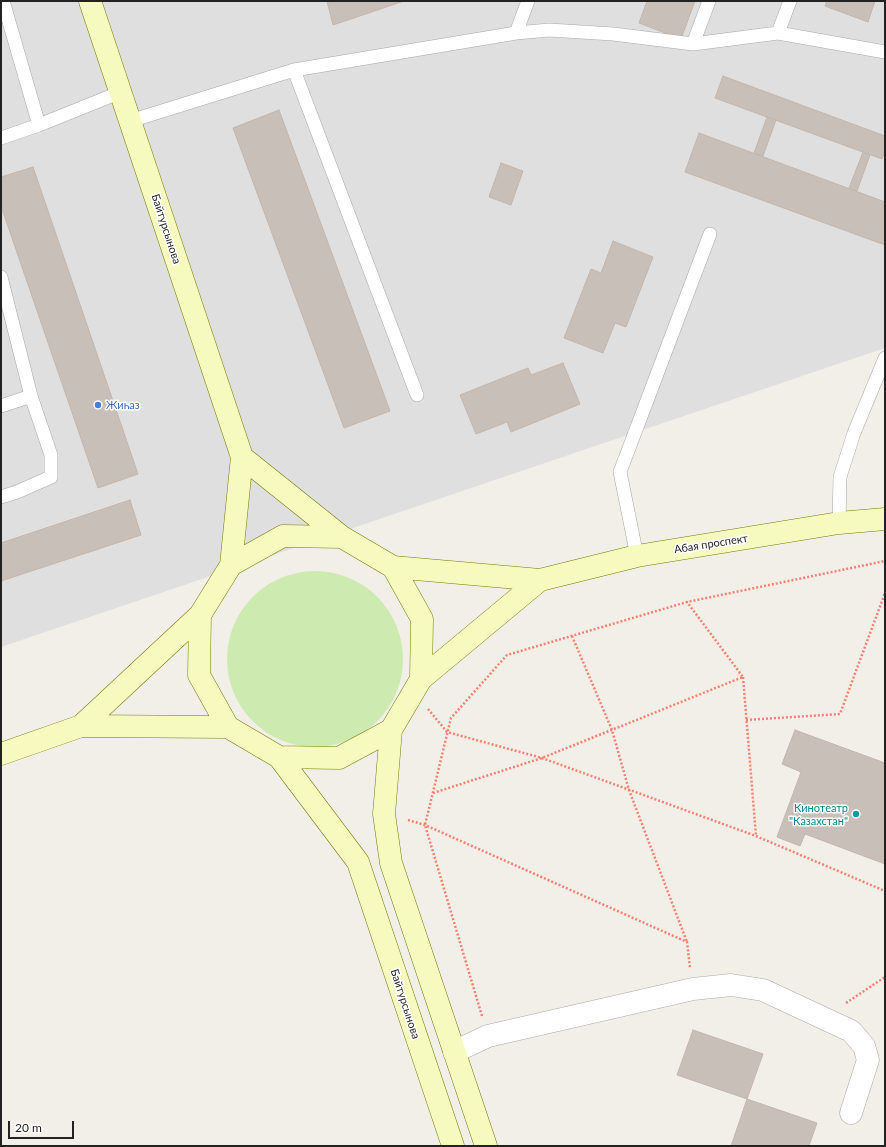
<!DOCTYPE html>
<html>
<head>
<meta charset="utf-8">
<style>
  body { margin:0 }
  #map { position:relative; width:886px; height:1147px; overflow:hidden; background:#f2efe9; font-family:Lato,sans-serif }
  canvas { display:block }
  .frame { position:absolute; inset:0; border:2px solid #222; pointer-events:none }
  .scale { position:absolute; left:8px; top:1121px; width:66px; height:18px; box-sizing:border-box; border:2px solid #222; border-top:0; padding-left:5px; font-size:12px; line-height:14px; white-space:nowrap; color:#222; -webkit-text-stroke:3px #fff; paint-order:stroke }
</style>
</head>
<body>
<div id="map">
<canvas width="886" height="1147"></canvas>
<div class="frame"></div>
<div class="scale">20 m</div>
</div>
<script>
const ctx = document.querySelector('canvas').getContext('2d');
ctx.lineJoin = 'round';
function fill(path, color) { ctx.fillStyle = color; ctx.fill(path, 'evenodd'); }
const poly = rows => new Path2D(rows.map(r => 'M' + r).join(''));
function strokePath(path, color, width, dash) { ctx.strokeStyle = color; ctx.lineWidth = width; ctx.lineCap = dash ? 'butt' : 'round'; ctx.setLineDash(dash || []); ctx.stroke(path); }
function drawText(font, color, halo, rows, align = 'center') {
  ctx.font = font + ' Lato,sans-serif'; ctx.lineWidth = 3; ctx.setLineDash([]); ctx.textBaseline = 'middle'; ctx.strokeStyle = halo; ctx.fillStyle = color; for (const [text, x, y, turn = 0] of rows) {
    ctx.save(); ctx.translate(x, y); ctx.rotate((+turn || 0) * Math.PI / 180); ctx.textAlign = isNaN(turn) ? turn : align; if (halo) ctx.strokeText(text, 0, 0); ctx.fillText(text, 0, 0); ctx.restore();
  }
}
fill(poly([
  [1,1,885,1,885,348,1,647]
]), '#e0dfdf');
fill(poly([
  '227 659a88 88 0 1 1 176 0a88 88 0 1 1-176 0Z'
]), '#cdebb0');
const building = poly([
  [327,1,404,1,333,25,327,1],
  [647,1,695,1,681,39,639,23,647,1],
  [827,1,875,1,868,22,825,6,827,1],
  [723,76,885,136,885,151,882,159,715,98,723,76],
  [279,110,390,411,344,428,233,128,279,110],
  [767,117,776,120,763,156,754,153,767,117],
  [699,133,885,202,885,245,685,172,699,133],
  [863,152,870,155,857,191,849,188,863,152],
  [501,163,523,171,511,205,489,197,501,163],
  [33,167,138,474,98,488,1,206,1,177,33,167],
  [613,241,653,257,626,327,615,323,603,353,564,338,591,269,601,273,613,241],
  [563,363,580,404,511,432,507,422,476,434,460,395,528,368,531,375,563,363],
  [130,500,141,535,1,581,1,543,130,500],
  [795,730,885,763,885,864,805,834,800,846,777,837,801,772,782,764,795,730],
  [693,1030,763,1054,747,1099,677,1075,693,1030],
  [747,1099,817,1123,809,1146,731,1146,747,1099]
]);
fill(building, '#c7bfb8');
strokePath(building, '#c4b6ab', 1);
const lane = poly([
  [3,1,39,125],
  [516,33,528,1],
  [778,33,790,1],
  [693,44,709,1],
  [294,70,417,395],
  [130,121,294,70,516,33,549,30,613,34,693,44,778,33,885,52],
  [1,138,39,125,121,92],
  [1,277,31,396,51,455,51,477,17,492,1,497],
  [1,406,31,396],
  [839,523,840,477,854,433,885,358],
  [637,556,620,472,710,234]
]);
const street = poly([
  [454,1052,488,1036,693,989,731,985,763,990,851,1031,864,1046,868,1060,851,1113]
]);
const secondary = poly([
  [90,1,242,457,231,565],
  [242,457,342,537],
  [393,567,540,580,637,556,839,523,885,519],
  [421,679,540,580],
  [81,726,200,615,231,565,283,536,342,537,393,567,422,619,421,679,391,730,339,758,279,757,228,727,199,675,200,615],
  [391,730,384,814,391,863,486,1146],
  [1,754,81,726,228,727],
  [279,757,358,862,453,1146]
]);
strokePath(lane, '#a9a9a9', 14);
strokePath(street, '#a9a9a9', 23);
strokePath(secondary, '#707d05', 23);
strokePath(poly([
  [572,636,612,730,629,790,687,942],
  [743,677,756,836],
  [428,709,447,732,542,758,756,836,885,891],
  [746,720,840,714,885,593],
  [433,793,542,758,743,677,687,602],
  [408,820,425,825,687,942,690,968],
  [846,1003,885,977],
  [482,1016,425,825,451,718,507,655,687,602,885,561]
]), '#fa8072', 2.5, [2, 2]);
strokePath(lane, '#fff', 13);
strokePath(street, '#fff', 22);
strokePath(secondary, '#f7fabf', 22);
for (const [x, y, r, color] of [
  [98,405,4,"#3f7fe0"],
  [856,814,4,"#0f9aa8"]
]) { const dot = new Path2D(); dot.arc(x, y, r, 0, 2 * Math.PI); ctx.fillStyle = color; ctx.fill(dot); strokePath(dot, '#fff', 1.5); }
drawText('11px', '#222', '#fff', [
  ["Байтурсынова",166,229,72],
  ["Абая проспект",711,544,-9],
  ["Байтурсынова",405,1004,72]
]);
drawText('11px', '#366cbe', '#fff', [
  ["Жиһаз",106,405]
], 'left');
drawText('11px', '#0d838f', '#fff', [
  ["Кинотеатр",848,808],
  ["\"Казахстан\"",848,821]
], 'right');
</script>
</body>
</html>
